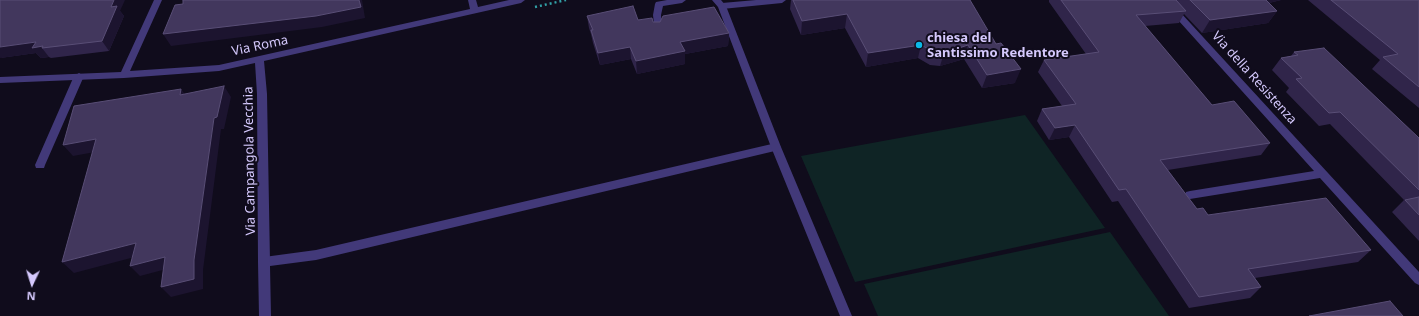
<!DOCTYPE html>
<html>
<head>
<meta charset="utf-8">
<style>
  body { margin:0 }
  #map { position:relative; width:1419px; height:316px; overflow:hidden; background:#100c1c; font-family:"Noto Sans",sans-serif }
  canvas { display:block }
  .north { position:absolute; left:12px; top:264px; width:40px; height:40px; -webkit-text-stroke:3px #100c1c; paint-order:stroke; rotate:184deg; font-size:11px; font-weight:700; line-height:16px; text-align:center; color:#d5c9fd }
  .north::after { content:''; display:block; margin:auto; width:14px; height:18px; background:#d5c9fd; clip-path:polygon(50% 0,100% 100%,50% 72%,0 100%) }
</style>
</head>
<body>
<div id="map">
<canvas width="1419" height="316"></canvas>
<div class="north">N</div>
</div>
<script>
const ctx = document.querySelector('canvas').getContext('2d');
ctx.lineJoin = 'round';
function fill(path, color) { ctx.fillStyle = color; ctx.fill(path, 'evenodd'); }
const poly = rows => new Path2D(rows.map(r => 'M' + r).join(''));
function strokePath(path, color, width, dash) { ctx.strokeStyle = color; ctx.lineWidth = width; ctx.lineCap = dash ? 'butt' : 'round'; ctx.setLineDash(dash || []); ctx.stroke(path); }
function drawText(font, color, halo, rows, align = 'center') {
  ctx.font = font + ' "Noto Sans",sans-serif'; ctx.lineWidth = 4; ctx.setLineDash([]); ctx.textBaseline = 'middle'; ctx.strokeStyle = halo; ctx.fillStyle = color; for (const [text, x, y, turn = 0] of rows) {
    ctx.save(); ctx.translate(x, y); ctx.rotate((+turn || 0) * Math.PI / 180); ctx.textAlign = isNaN(turn) ? turn : align; if (halo) ctx.strokeText(text, 0, 0); ctx.fillText(text, 0, 0); ctx.restore();
  }
}
fill(poly([
  [1025,115,1105,228,855,282,801,156],
  [1110,232,1169,316,878,316,864,284]
]), '#0f2425');
strokePath(poly([
  [535,7,566,0]
]), '#32a2a8', 2.5, [2, 3]);
fill(poly([
  [756,0,786,0,782,3,722,9,718,6,722,3,756,0],
  [79,73,84,76,45,165,44,168,36,168,35,165,74,76,79,73],
  [776,143,781,147,779,150,316,260,270,266,271,316,259,316,258,262,260,259,264,257,316,250,776,143]
]), '#423979');
fill(poly([
  [154,0,162,0,130,71,219,65,470,9,468,0,476,0,478,7,509,0,525,0,521,3,264,61,267,94,270,262,268,265,264,267,260,265,258,262,257,94,255,63,219,71,124,78,0,83,0,77,121,72,154,0],
  [667,0,686,0,682,3,663,6,661,15,662,31,661,33,655,33,653,15,655,4,656,2,667,0],
  [712,0,721,0,726,6,781,147,852,316,840,316,771,147,718,7,712,0],
  [1160,0,1169,0,1419,272,1419,285,1415,283,1320,178,1190,199,1186,198,1185,195,1186,192,1190,191,1314,171,1160,0]
]), '#423979');
fill(poly([
  [791,0,970,0,1015,83,982,88,964,59,940,66,930,65,918,58,866,67,845,28,801,35,790,9],
  [1049,0,1281,0,1269,3,1277,11,1268,23,1202,33,1184,14,1179,23,1145,26,1212,105,1270,143,1261,155,1168,170,1197,209,1208,215,1371,250,1358,262,1255,278,1261,287,1250,298,1189,308,1118,201,1112,202,1069,137,1049,140,1037,121,1042,109,1062,106,1038,72,1044,60,1086,54,1049,2],
  [1308,0,1419,0,1419,108,1372,69,1380,60],
  [120,11,124,16,109,51,51,58,49,57,41,58,36,53,0,58],
  [587,16,653,22,729,33,728,46,685,54,685,64,637,74,631,59,600,65,593,43,591,34,589,28],
  [1294,52,1419,138,1419,241,1392,212,1404,200,1330,124,1319,126,1286,92,1289,88,1272,70,1281,58,1291,56]
]), '#30254a');
fill(poly([
  [114,0,125,0,120,11,124,16,109,51,102,41,111,7],
  [359,0,362,0,365,18,322,27,171,46,163,34],
  [1257,0,1281,0,1252,7],
  [1277,11,1268,23,1202,33,1210,20],
  [847,14,845,28,801,35,802,21],
  [729,33,728,46,685,54,685,64,637,74,636,61,680,42],
  [36,42,43,46,42,48,49,57,41,58,36,53,0,58,0,47],
  [921,45,918,58,866,67,868,53],
  [968,45,964,59,940,66,944,53],
  [630,47,631,59,600,65,598,53],
  [1021,69,1015,83,982,88,987,75],
  [224,86,231,97,224,129,221,129,203,270,203,289,171,297,161,287,194,260,214,118],
  [181,89,189,100,180,95],
  [1075,125,1069,137,1049,140,1055,128],
  [96,139,106,150,73,156,63,145],
  [136,243,146,254,74,273,62,262],
  [165,257,174,267,140,276,130,266]
]), '#1c142f');
const building = poly([
  [0,0,114,0,111,7,117,6,102,41,42,48,43,46,32,48,36,42,0,47,0,0],
  [183,0,359,0,361,7,316,16,163,34,175,5,183,4,183,0],
  [793,0,970,0,996,44,1001,43,1021,69,987,75,968,45,944,53,934,52,921,45,868,53,847,14,802,21,793,0],
  [1061,0,1176,0,1186,11,1136,15,1212,105,1234,101,1270,143,1160,160,1197,209,1203,208,1208,215,1326,198,1371,250,1248,269,1261,287,1199,297,1126,189,1119,190,1075,125,1055,128,1042,109,1076,104,1044,60,1099,52,1061,0],
  [1190,0,1266,0,1277,11,1210,20,1190,0],
  [1331,0,1419,0,1419,87,1383,57,1398,54,1331,0],
  [633,6,638,20,652,18,653,22,660,22,663,16,714,7,729,33,680,42,685,51,636,61,630,47,598,53,591,30,593,30,587,16,633,6],
  [1324,48,1419,138,1419,190,1340,112,1329,113,1296,79,1302,78,1281,58,1298,55,1294,52,1324,48],
  [224,86,217,117,214,118,194,260,194,279,161,287,165,257,130,266,136,243,62,262,96,139,63,145,74,106,181,89,180,95,224,86],
  [1419,197,1419,215,1405,200,1419,197],
  [1390,301,1403,316,1309,316,1390,301]
]);
fill(building, '#42375d');
strokePath(building, '#594e76', 1);
for (const [x, y, r, color] of [
  [919,45,4,"#0bb9e7"]
]) { const dot = new Path2D(); dot.arc(x, y, r, 0, 2 * Math.PI); ctx.fillStyle = color; ctx.fill(dot); strokePath(dot, '#100c1c', 1.5); }
drawText('bold 13px', '#d5c9fd', '#100c1c', [
  ["chiesa del",927,38],
  ["Santissimo Redentore",927,53]
], 'left');
drawText('13px', '#d5c9fd', '#100c1c', [
  ["Via Roma",260,46,-12],
  ["Via della Resistenza",1254,78,48],
  ["Via Campangola Vecchia",250,161,-91]
]);
</script>
</body>
</html>
